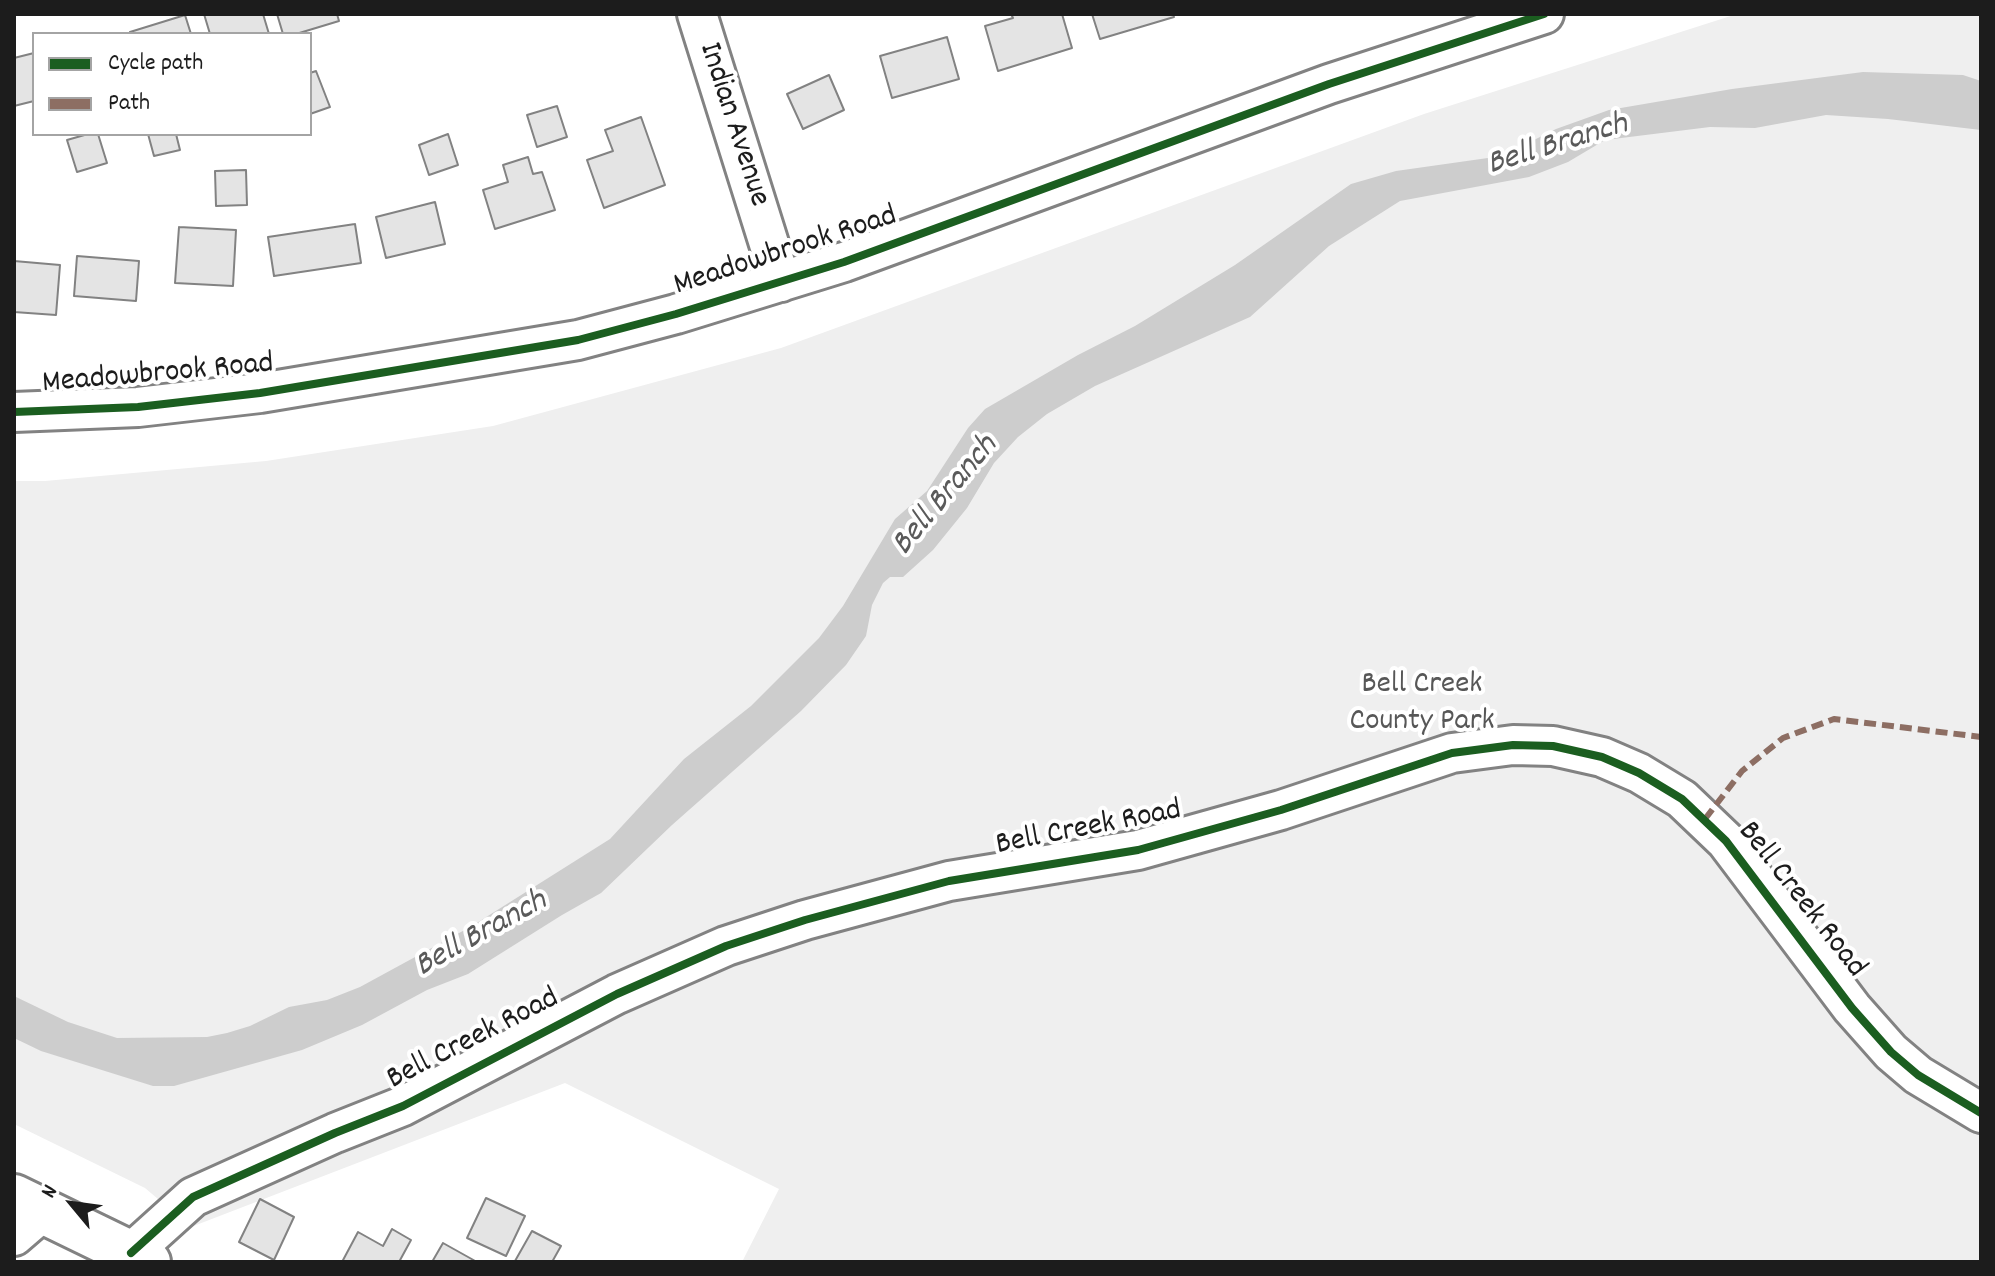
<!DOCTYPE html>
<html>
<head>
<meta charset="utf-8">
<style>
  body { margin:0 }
  #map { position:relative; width:1995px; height:1276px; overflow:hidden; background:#fff; font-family:Dekko,sans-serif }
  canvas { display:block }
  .frame { position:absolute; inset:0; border:16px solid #1c1c1c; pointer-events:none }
  .legend { position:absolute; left:32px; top:32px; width:280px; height:104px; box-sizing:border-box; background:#fff; border:2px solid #a4a4a4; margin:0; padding:10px 14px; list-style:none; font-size:24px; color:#1c1c1c }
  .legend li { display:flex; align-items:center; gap:16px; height:40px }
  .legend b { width:40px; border:2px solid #a4a4a4 }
  .north { position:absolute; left:32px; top:1164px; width:80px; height:80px; -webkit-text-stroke:6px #fff; paint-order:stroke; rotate:299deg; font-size:22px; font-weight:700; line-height:32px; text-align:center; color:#1c1c1c }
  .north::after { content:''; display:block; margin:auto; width:28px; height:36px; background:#1c1c1c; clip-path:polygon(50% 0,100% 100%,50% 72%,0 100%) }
</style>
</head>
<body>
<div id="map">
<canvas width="1995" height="1276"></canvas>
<div class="frame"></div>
<ul class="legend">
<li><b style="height:10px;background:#1b5e20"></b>Cycle path</li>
<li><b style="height:10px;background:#8d6e63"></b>Path</li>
</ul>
<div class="north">N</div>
</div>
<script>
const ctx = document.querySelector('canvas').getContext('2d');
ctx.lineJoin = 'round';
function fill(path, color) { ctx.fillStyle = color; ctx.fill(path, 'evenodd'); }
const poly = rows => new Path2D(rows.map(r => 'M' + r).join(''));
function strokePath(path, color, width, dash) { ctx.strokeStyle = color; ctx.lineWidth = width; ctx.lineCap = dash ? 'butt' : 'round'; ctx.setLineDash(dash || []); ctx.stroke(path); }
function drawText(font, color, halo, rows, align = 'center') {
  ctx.font = font + ' Dekko,sans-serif'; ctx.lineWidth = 8; ctx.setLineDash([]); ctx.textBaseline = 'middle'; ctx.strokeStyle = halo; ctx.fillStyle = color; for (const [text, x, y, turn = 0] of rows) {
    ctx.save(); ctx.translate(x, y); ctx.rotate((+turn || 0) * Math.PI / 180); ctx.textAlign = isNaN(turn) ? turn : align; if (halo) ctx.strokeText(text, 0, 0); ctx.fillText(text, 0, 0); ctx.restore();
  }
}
fill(poly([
  [1737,14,1981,14,1981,1262,742,1262,779,1189,565,1083,191,1227,145,1188,14,1124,14,481,45,481,266,461,493,426,781,348,1424,114]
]), '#efefef');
fill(poly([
  [1863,72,1963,75,1981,81,1981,130,1888,119,1826,115,1755,128,1710,127,1605,140,1568,162,1529,177,1400,201,1329,246,1250,317,1095,386,1047,414,1018,437,994,463,967,508,933,550,903,577,890,577,883,583,872,605,866,636,846,665,801,711,672,825,601,893,562,915,468,974,427,990,362,1025,302,1050,174,1086,153,1086,41,1051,14,1038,14,996,68,1022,117,1038,207,1037,227,1033,250,1026,289,1007,327,1000,360,987,472,926,610,839,684,759,751,706,819,638,843,606,895,519,927,491,968,428,985,409,1078,355,1135,326,1235,265,1351,184,1396,171,1502,156,1556,129,1609,110,1732,89]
]), '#cdcdcd');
const building = poly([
  [204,14,263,14,269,34,210,34,204,14],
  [277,14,337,14,339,21,296,34,283,34,277,14],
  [1011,14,1062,14,1072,48,998,71,985,26,1013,18,1011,14],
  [1092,14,1173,14,1174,17,1100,39,1092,14],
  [185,15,191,34,131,34,130,32,185,15],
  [947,37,959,79,892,98,880,56,947,37],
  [34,53,34,101,14,106,14,58,34,53],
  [316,71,330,107,310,114,310,73,316,71],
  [829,75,844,110,803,129,787,94,829,75],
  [557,106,567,137,537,147,527,115,557,106],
  [641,117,665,185,604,208,587,160,613,151,605,130,641,117],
  [88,134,98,134,107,163,77,172,67,140,88,134],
  [148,134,176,134,180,150,154,156,148,134],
  [448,134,458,165,429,175,419,145,448,134],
  [528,157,533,174,542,172,555,210,495,229,483,190,508,182,503,165,528,157],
  [246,170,247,205,216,206,215,171,246,170],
  [435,202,445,244,386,258,376,217,435,202],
  [355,224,361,263,274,276,268,237,355,224],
  [179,227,236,230,233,286,175,283,179,227],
  [77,256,139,261,136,301,74,296,77,256],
  [14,261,60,265,56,315,14,312,14,261],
  [486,1198,525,1216,506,1256,467,1238,486,1198],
  [260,1199,294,1217,274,1260,239,1242,260,1199],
  [392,1229,411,1240,399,1262,342,1262,358,1232,383,1246,392,1229],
  [532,1231,561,1246,552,1262,515,1261,532,1231],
  [443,1243,477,1262,432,1262,443,1243]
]);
fill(building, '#e4e4e4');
strokePath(building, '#828282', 2);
const minor = poly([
  [697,14,781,282],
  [14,412,138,407,260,393,578,340,676,314,844,262,1329,84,1544,14],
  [14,1236,43,1211],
  [131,1253,193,1197,335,1133,403,1106,617,994,726,946,805,920,949,881,1138,850,1281,810,1452,753,1513,745,1553,746,1602,757,1639,773,1682,799,1726,841,1852,1008,1891,1052,1918,1075,1981,1113]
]);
const secondary = poly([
  [14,1197,148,1262]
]);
strokePath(minor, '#828282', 44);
strokePath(secondary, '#828282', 50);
strokePath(minor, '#fff', 38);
strokePath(secondary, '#fff', 44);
strokePath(poly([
  [1705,819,1742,771,1783,738,1834,719,1981,737]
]), '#8d6e63', 6, [12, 6]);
strokePath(poly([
  [14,412,138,407,260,393,578,340,676,314,844,262,1329,84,1544,14],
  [131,1253,193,1197,335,1133,403,1106,617,994,726,946,805,920,949,881,1138,850,1281,810,1452,753,1513,745,1553,746,1602,757,1639,773,1682,799,1726,841,1852,1008,1891,1052,1918,1075,1981,1113]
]), '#1b5e20', 8);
drawText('32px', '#1c1c1c', '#fff', [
  ["Indian Avenue",732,125,72],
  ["Meadowbrook Road",786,253,-18],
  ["Meadowbrook Road",158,376,-5],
  ["Bell Creek Road",1089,830,-11],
  ["Bell Creek Road",1800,901,52],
  ["Bell Creek Road",474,1041,-27]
]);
drawText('32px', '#575757', '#fff', [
  ["Bell Creek",1422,687],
  ["County Park",1422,724]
]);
drawText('italic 34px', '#5a5a5a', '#fff', [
  ["Bell Branch",1558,147,-17],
  ["Bell Branch",947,497,-50],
  ["Bell Branch",482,936,-29]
]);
</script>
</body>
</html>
